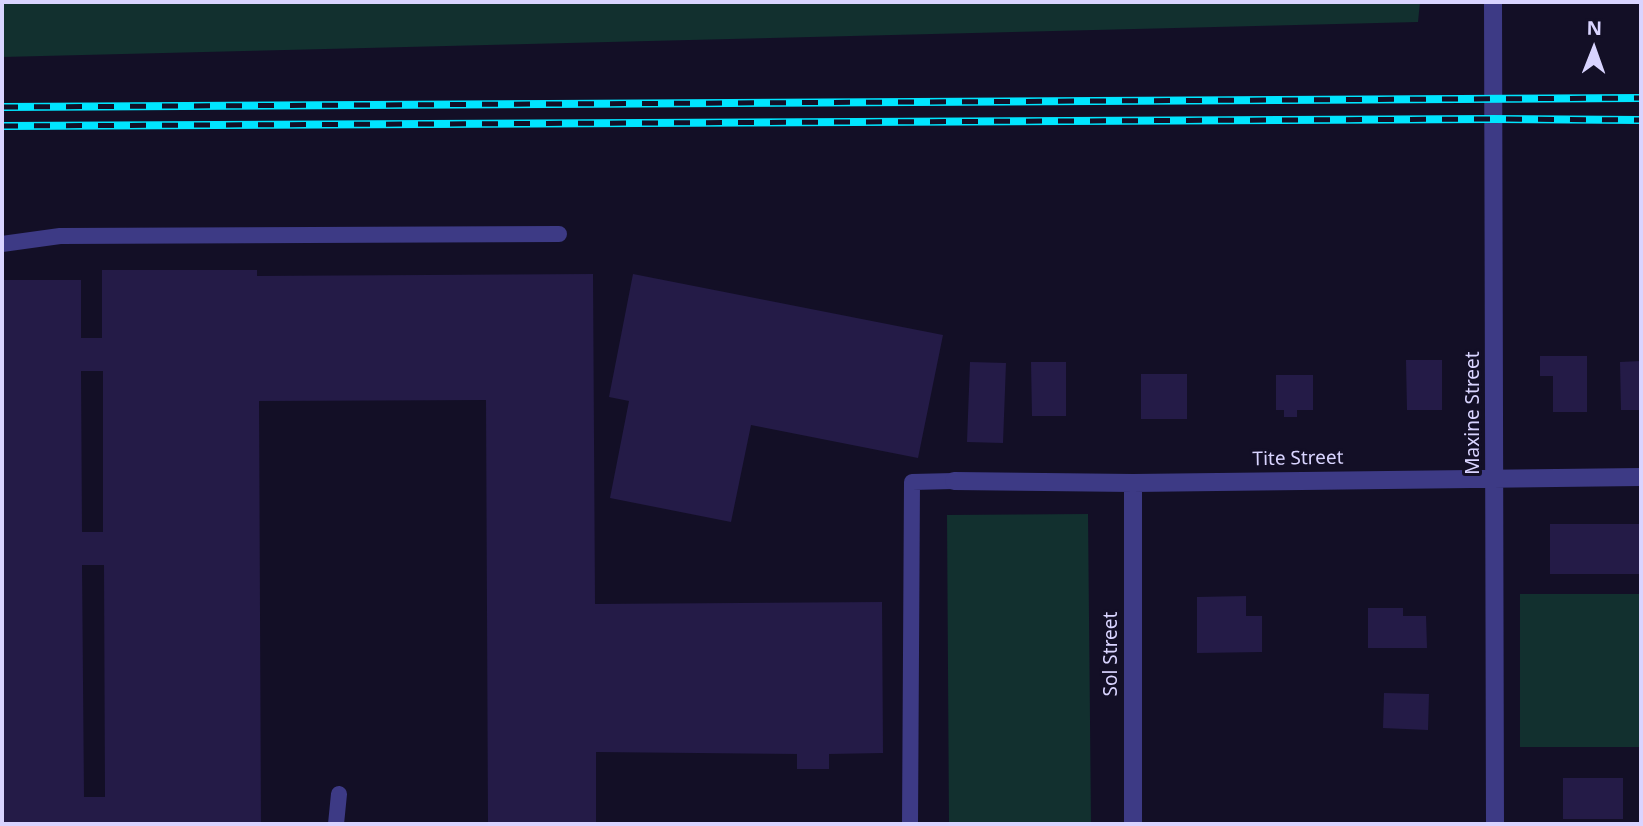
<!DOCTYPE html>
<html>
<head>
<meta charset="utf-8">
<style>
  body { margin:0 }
  #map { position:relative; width:1643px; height:826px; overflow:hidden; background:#130f26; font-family:"Noto Sans",sans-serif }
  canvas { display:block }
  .frame { position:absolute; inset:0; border:4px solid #d9d4ff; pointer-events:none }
  .north { position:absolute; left:1559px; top:14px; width:70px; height:70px; -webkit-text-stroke:5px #130f26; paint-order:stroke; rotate:1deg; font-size:19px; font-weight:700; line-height:28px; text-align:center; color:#d9d4ff }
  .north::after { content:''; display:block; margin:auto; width:24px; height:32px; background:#d9d4ff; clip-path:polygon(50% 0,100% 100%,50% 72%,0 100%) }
</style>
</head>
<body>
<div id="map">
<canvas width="1643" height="826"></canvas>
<div class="frame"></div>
<div class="north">N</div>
</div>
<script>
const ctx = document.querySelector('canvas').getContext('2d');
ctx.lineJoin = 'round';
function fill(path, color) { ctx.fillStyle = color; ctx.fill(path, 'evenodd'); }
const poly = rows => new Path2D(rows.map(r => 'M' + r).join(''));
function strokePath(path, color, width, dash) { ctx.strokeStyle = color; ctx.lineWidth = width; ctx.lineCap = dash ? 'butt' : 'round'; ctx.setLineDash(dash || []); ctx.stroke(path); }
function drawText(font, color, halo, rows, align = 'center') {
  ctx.font = font + ' "Noto Sans",sans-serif'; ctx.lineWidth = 6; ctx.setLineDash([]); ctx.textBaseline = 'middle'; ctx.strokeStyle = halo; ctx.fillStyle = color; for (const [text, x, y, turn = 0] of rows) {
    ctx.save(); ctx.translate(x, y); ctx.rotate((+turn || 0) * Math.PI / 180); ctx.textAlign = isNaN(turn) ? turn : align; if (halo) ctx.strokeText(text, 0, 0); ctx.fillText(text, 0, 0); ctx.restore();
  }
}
fill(poly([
  [2,2,1420,2,1418,22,2,57],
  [1088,514,1091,824,949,824,947,515],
  [1520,594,1641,594,1641,747,1520,747]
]), '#12302f');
fill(poly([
  [102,270,257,270,257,276,593,274,595,604,882,602,883,753,829,754,829,769,797,769,797,754,596,752,596,824,488,824,486,400,259,401,261,824,2,824,2,280,81,280,81,338,102,338],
  [81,371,103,371,103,532,82,532],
  [82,565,104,565,105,797,84,797],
  [633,274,943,335,918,458,751,425,731,522,610,498,629,401,609,397],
  [1540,356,1587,356,1587,412,1553,412,1553,376,1540,376],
  [1406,360,1442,360,1442,410,1407,410],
  [1641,361,1641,410,1621,410,1620,362],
  [970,362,1006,363,1003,443,967,442],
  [1031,362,1066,362,1066,416,1032,416],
  [1141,374,1187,374,1187,419,1141,419],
  [1276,375,1313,375,1313,410,1297,410,1297,417,1284,417,1284,410,1276,410],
  [1550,524,1641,524,1641,574,1550,574],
  [1246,596,1246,616,1262,616,1262,652,1197,653,1197,597],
  [1368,608,1403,608,1403,616,1426,616,1427,648,1368,648],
  [1384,693,1429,694,1428,730,1383,728],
  [1563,778,1623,778,1623,819,1563,819]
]), '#241b47');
strokePath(poly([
  [2,244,60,236,559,234],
  [336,824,339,794],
  [910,824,912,482,954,481]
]), '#3d3a85', 16);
strokePath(poly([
  [1493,2,1495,824],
  [954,481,1133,483,1641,477],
  [1133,824,1133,483]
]), '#3d3a85', 18);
const rail = poly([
  [2,107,1641,98],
  [2,126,1494,119,1641,120]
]);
strokePath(rail, '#00e5ff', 8);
strokePath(rail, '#130f26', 5, [16]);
drawText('19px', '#d9d4ff', '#130f26', [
  ["Maxine Street",1474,413,-90],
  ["Tite Street",1298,459,-1],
  ["Sol Street",1112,654,-90]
]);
</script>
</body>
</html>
